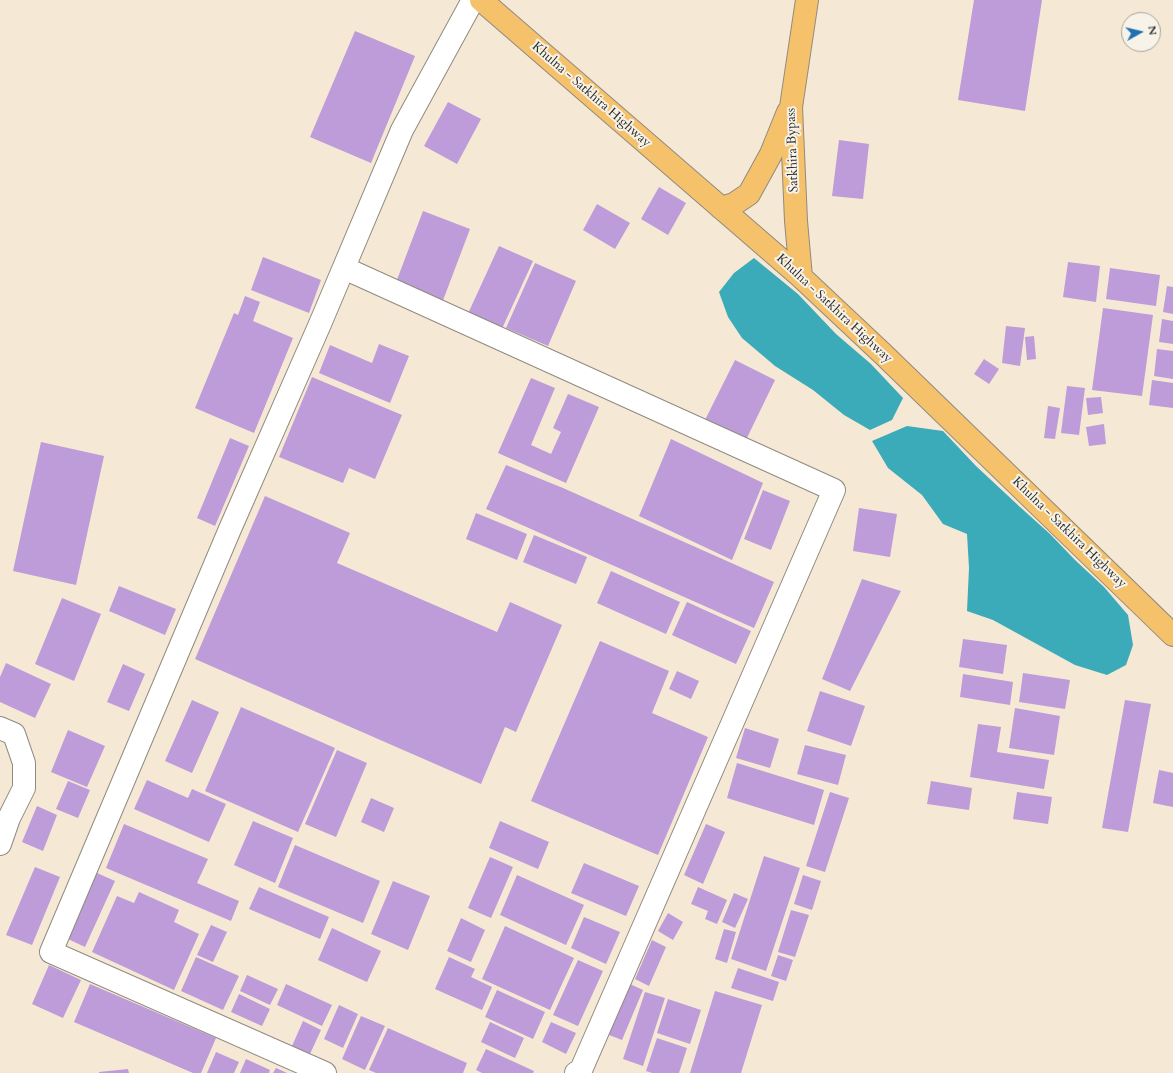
<!DOCTYPE html>
<html>
<head>
<meta charset="utf-8">
<style>
  body { margin:0 }
  #map { position:relative; width:1173px; height:1073px; overflow:hidden; background:#f5e9d5; font-family:Cardo,serif }
  canvas { display:block }
  .north { position:absolute; left:1121px; top:12px; width:40px; height:40px; box-sizing:border-box; background:#f7f3e8; border:1px solid #a5a39c; border-radius:50%; rotate:82deg; font-size:11px; font-weight:700; line-height:16px; text-align:center; color:#2b2b2b }
  .north::after { content:''; display:block; margin:auto; width:14px; height:18px; background:#1f6fb2; clip-path:polygon(50% 0,100% 100%,50% 72%,0 100%) }
</style>
</head>
<body>
<div id="map">
<canvas width="1173" height="1073"></canvas>
<div class="north">N</div>
</div>
<script>
const ctx = document.querySelector('canvas').getContext('2d');
ctx.lineJoin = 'round';
function fill(path, color) { ctx.fillStyle = color; ctx.fill(path, 'evenodd'); }
const poly = rows => new Path2D(rows.map(r => 'M' + r).join(''));
function strokePath(path, color, width, dash) { ctx.strokeStyle = color; ctx.lineWidth = width; ctx.lineCap = dash ? 'butt' : 'round'; ctx.setLineDash(dash || []); ctx.stroke(path); }
function drawText(font, color, halo, rows, align = 'center') {
  ctx.font = font + ' Cardo,serif'; ctx.lineWidth = 4; ctx.setLineDash([]); ctx.textBaseline = 'middle'; ctx.strokeStyle = halo; ctx.fillStyle = color; for (const [text, x, y, turn = 0] of rows) {
    ctx.save(); ctx.translate(x, y); ctx.rotate((+turn || 0) * Math.PI / 180); ctx.textAlign = isNaN(turn) ? turn : align; if (halo) ctx.strokeText(text, 0, 0); ctx.fillText(text, 0, 0); ctx.restore();
  }
}
fill(poly([
  [754,258,798,294,836,334,871,364,903,398,892,420,870,430,844,415,813,390,775,366,742,338,728,317,719,292,734,273],
  [907,426,943,431,976,466,1020,507,1050,534,1075,560,1104,587,1128,615,1133,645,1126,665,1107,675,1075,665,993,620,967,611,969,568,967,534,943,524,922,495,888,468,872,441]
]), '#3baab9');
fill(poly([
  [974,0,1042,0,1025,111,958,100],
  [355,31,415,56,371,163,310,137],
  [448,102,481,119,457,164,424,146],
  [839,140,869,144,863,199,832,196],
  [659,187,686,203,668,235,641,219],
  [597,204,630,223,615,249,583,230],
  [423,211,470,229,442,303,395,285],
  [499,246,533,261,500,333,466,318],
  [263,257,321,280,309,313,251,290],
  [1068,262,1100,266,1096,302,1063,297],
  [535,263,576,281,548,346,506,328],
  [1110,268,1160,275,1156,306,1106,299],
  [1167,286,1173,287,1173,314,1163,312],
  [245,296,260,302,253,321,293,338,254,433,195,408,234,313,238,315],
  [1103,308,1153,315,1142,396,1092,390],
  [1162,319,1173,321,1173,344,1159,342],
  [1006,326,1025,328,1020,366,1002,363],
  [1034,336,1036,359,1027,360,1025,337],
  [379,344,409,356,390,403,319,373,330,345,372,363],
  [1157,349,1173,351,1173,379,1154,376],
  [984,359,999,369,989,384,974,374],
  [735,360,775,380,744,444,703,424],
  [312,377,402,415,375,479,349,468,343,483,279,457],
  [531,378,555,388,531,445,551,454,561,432,553,428,568,394,599,407,566,483,498,453],
  [1152,380,1173,383,1173,408,1149,405],
  [1067,386,1085,388,1079,435,1061,433],
  [1101,397,1103,413,1088,415,1086,398],
  [1048,406,1060,408,1055,439,1044,438],
  [1104,424,1106,444,1089,446,1086,427],
  [230,438,249,446,215,526,197,518],
  [671,439,763,483,732,560,639,516],
  [41,442,104,456,76,585,13,571],
  [506,465,563,488,774,582,754,628,486,509],
  [763,490,790,501,771,550,744,539],
  [265,496,350,533,337,563,497,632,510,602,562,625,516,732,505,727,481,784,195,659],
  [859,508,897,514,890,557,853,551],
  [476,513,527,534,517,560,466,539],
  [534,535,587,557,576,584,523,562],
  [611,571,680,602,666,634,597,603],
  [862,579,901,591,850,691,822,679],
  [119,586,176,609,165,635,109,611],
  [62,598,101,614,74,681,35,664],
  [687,602,751,631,736,664,672,635],
  [963,639,1007,645,1003,674,959,667],
  [600,641,669,671,652,713,708,737,658,855,531,801],
  [6,663,51,684,35,718,0,702,0,677],
  [123,664,145,674,129,711,107,702],
  [677,671,699,681,691,699,669,689],
  [1023,673,1070,680,1065,709,1019,702],
  [963,674,1013,682,1010,705,960,697],
  [820,691,865,706,851,746,807,731],
  [192,700,219,712,192,773,165,761],
  [1125,700,1151,704,1128,832,1102,828],
  [241,707,335,748,298,832,205,791],
  [1015,708,1060,716,1054,755,1009,748],
  [978,724,1001,727,997,752,1049,760,1044,789,970,777],
  [745,728,779,739,770,768,736,758],
  [68,730,105,746,87,787,51,772],
  [805,745,846,755,838,785,797,774],
  [337,750,367,763,336,837,305,824],
  [737,763,824,790,814,825,727,798],
  [1159,770,1173,773,1173,807,1153,803],
  [147,780,188,798,192,789,226,804,209,842,134,809],
  [68,781,90,790,78,818,56,809],
  [931,781,972,788,969,810,927,804],
  [830,792,849,798,825,872,806,866],
  [1017,792,1052,797,1048,824,1013,819],
  [371,798,394,808,384,832,361,822],
  [37,806,57,815,43,851,22,842],
  [253,821,293,838,275,883,234,865],
  [500,821,549,842,538,869,489,848],
  [124,824,208,859,197,883,239,901,231,921,106,868],
  [706,824,725,832,703,884,684,875],
  [295,845,380,881,363,923,278,887],
  [764,856,800,868,766,971,731,959],
  [490,857,513,867,491,918,468,908],
  [584,863,639,886,626,916,571,893],
  [35,867,60,877,32,945,6,935],
  [97,873,115,881,85,947,68,939],
  [517,875,584,905,566,945,500,915],
  [803,875,821,881,812,910,794,904],
  [393,881,430,896,408,950,371,934],
  [259,887,329,917,320,939,249,909],
  [698,887,727,900,717,924,705,919,708,911,691,904],
  [139,892,179,910,174,922,199,934,174,990,92,952,117,896,134,903],
  [734,893,748,899,735,928,722,922],
  [791,910,809,915,795,957,778,952],
  [668,913,683,922,673,940,658,931],
  [584,917,620,932,606,964,571,948],
  [461,918,485,930,471,962,447,951],
  [211,925,227,932,213,962,197,955],
  [505,926,574,958,550,1010,482,979],
  [332,928,381,951,367,982,318,960],
  [724,929,736,932,727,963,715,959],
  [652,940,666,947,649,986,635,979],
  [778,955,793,960,786,981,771,976],
  [196,957,239,976,223,1010,181,991],
  [449,957,475,969,471,977,492,987,482,1010,435,989],
  [578,960,603,971,578,1026,553,1015],
  [49,965,81,980,63,1018,32,1004],
  [738,968,779,982,773,1001,731,988],
  [247,975,278,989,270,1005,240,991],
  [90,984,216,1038,201,1073,193,1073,74,1022],
  [286,984,332,1005,322,1026,277,1005],
  [630,984,643,990,622,1040,609,1035],
  [497,990,545,1012,533,1039,485,1017],
  [715,991,762,1005,741,1073,690,1073],
  [645,992,665,998,643,1066,623,1059],
  [239,994,270,1009,262,1026,231,1012],
  [668,999,701,1010,690,1044,657,1033],
  [339,1005,358,1014,343,1048,324,1039],
  [361,1016,385,1026,365,1070,342,1059],
  [303,1021,321,1030,310,1054,292,1046],
  [490,1022,524,1038,515,1058,481,1042],
  [551,1022,576,1033,566,1054,542,1042],
  [388,1028,467,1063,463,1073,376,1073,369,1070],
  [657,1038,687,1048,679,1073,652,1073,646,1071],
  [486,1049,534,1071,533,1073,482,1073,476,1070],
  [216,1052,239,1062,234,1073,207,1073],
  [246,1059,270,1070,269,1073,240,1073],
  [276,1068,287,1073,273,1073],
  [128,1069,129,1073,99,1073,99,1072]
]), '#be9bd9');
const minor = poly([
  [344,268,834,490,581,1070,576,1073],
  [0,728,14,734,24,763,24,788,9,818,0,844],
  [325,1073,51,952,230,529,320,324,402,130,473,0]
]);
const trunk = poly([
  [481,0,801,277,883,354,1173,635],
  [721,208,734,204,749,194,771,154,788,112],
  [801,277,796,221,791,107,807,0]
]);
strokePath(minor, '#908a80', 24);
strokePath(trunk, '#908a80', 24);
strokePath(minor, '#fff', 22);
strokePath(trunk, '#f5c16b', 22);
drawText('13px', '#2b2b2b', '#f7f3e8', [
  ["Khulna - Satkhira Highway",591,95,41],
  ["Satkhira Bypass",793,150,-92],
  ["Khulna - Satkhira Highway",834,309,43],
  ["Khulna - Satkhira Highway",1069,533,44]
]);
</script>
</body>
</html>
